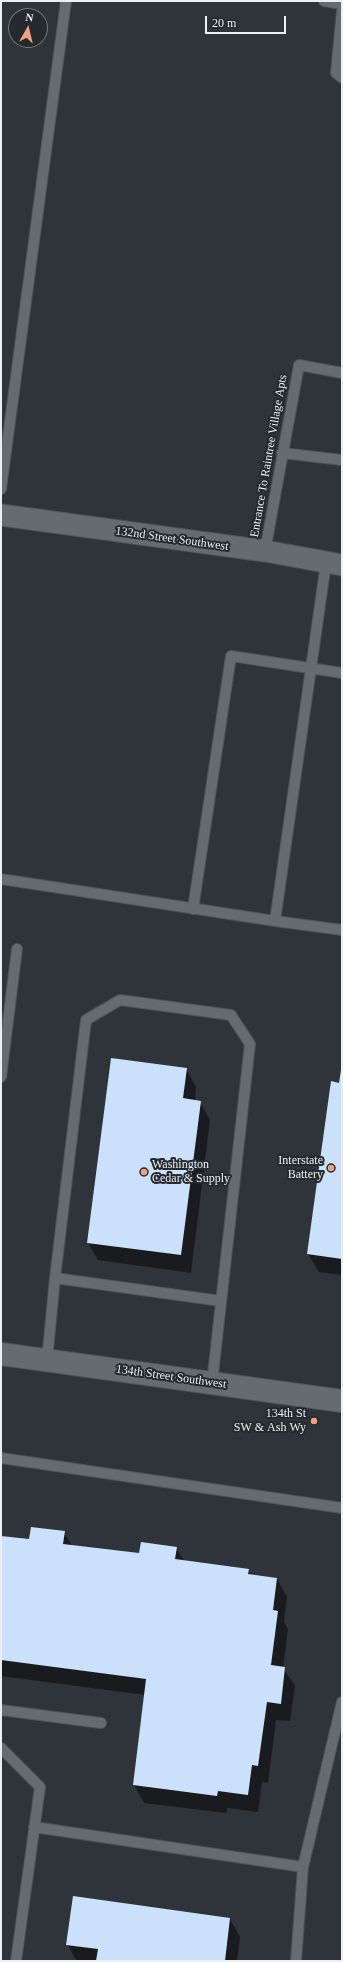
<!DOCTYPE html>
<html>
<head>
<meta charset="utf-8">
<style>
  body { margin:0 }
  #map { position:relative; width:343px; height:1962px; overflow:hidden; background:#2f343a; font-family:"Times New Roman",serif }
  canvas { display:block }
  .frame { position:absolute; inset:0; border:2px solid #ebeef2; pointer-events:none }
  .north { position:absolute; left:8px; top:8px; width:40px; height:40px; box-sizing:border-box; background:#252a2f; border:1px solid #74787d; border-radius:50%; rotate:8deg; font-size:11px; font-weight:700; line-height:16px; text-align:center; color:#ebeef2 }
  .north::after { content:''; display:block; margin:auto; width:14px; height:18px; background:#f2a080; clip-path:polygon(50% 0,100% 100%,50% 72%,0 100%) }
  .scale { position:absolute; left:205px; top:16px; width:81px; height:18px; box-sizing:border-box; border:2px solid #ebeef2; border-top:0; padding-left:5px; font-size:12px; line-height:14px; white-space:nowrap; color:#ebeef2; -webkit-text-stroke:3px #252a2f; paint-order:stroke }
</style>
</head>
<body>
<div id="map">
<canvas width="343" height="1962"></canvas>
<div class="frame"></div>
<div class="north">N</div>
<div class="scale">20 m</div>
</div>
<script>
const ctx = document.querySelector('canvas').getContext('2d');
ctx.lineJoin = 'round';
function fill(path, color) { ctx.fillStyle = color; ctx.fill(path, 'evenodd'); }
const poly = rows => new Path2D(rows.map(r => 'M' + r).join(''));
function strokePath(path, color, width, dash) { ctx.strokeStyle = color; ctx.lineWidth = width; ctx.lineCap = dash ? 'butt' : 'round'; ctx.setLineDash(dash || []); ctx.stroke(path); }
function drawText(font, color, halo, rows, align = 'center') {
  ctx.font = font + ' "Times New Roman",serif'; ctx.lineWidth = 4; ctx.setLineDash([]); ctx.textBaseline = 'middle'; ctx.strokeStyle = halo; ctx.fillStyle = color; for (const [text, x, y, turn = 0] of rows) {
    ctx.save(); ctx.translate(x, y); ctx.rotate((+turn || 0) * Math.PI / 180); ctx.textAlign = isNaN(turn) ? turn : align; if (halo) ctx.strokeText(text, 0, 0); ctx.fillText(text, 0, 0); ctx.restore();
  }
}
fill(poly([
  [186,1069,196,1087,195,1101,200,1102,210,1120,191,1273,98,1260,88,1243],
  [342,1071,342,1275,319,1272,308,1254],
  [64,1532,72,1546,140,1554,176,1548,184,1561,248,1570,252,1576,277,1579,287,1597,284,1622,288,1629,283,1668,295,1686,290,1721,276,1720,268,1783,262,1782,258,1812,227,1808,227,1813,144,1803,134,1785,145,1695,1,1676,1,1537,30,1540],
  [74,1897,230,1919,240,1937,237,1961,77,1961,67,1944]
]), '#0007');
fill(poly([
  [111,1058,187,1068,183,1098,201,1101,181,1255,87,1243],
  [341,1070,342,1070,342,1259,307,1254,331,1081,339,1083],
  [31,1527,65,1531,63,1544,139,1553,141,1542,177,1547,175,1559,249,1569,248,1574,277,1578,273,1610,278,1611,271,1665,285,1667,281,1704,267,1702,258,1766,252,1765,248,1795,218,1791,217,1796,133,1785,146,1679,1,1660,1,1536,29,1539],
  [73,1896,230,1918,225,1961,96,1961,98,1949,66,1945]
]), '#cbe1fb');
const service = poly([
  [324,1,342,4],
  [342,11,336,73,342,78],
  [282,453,342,460],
  [1,489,66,1],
  [265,551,299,365,342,373],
  [326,563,275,921,342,930],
  [1,879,275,921],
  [193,909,231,656,342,673],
  [1,1077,17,949],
  [55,1278,221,1301],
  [47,1360,55,1278,86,1020,120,1000,231,1015,250,1044,212,1383],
  [1,1458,342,1508],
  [1,1710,101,1723],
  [1,1748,40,1787,16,1961],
  [34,1827,303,1867],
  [296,1961,303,1867,342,1702]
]);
const minor = poly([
  [1,515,265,551,342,565]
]);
const tertiary = poly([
  [1,1354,342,1401]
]);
strokePath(service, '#4e5357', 12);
strokePath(minor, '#4e5357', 23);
strokePath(tertiary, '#4e5357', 24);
strokePath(service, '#656b71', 10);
strokePath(minor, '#656b71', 21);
strokePath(tertiary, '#656b71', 22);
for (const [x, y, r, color] of [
  [331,1168,4,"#f2a080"],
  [144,1172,4,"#f2a080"],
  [314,1421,4,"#f2a080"]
]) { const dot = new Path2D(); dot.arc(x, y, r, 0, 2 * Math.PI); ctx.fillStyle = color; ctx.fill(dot); strokePath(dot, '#252a2f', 1.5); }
drawText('12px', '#ebeef2', '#252a2f', [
  ["Entrance To Raintree Village Apts",269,456,-80],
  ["132nd Street Southwest",172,539,8],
  ["134th Street Southwest",171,1377,8]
]);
drawText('12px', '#ebeef2', '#252a2f', [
  ["Interstate",323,1161],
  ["Battery",323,1175],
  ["Washington",152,1165,"left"],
  ["Cedar & Supply",152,1179,"left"],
  ["134th St",306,1414],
  ["SW & Ash Wy",306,1428]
], 'right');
</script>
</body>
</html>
